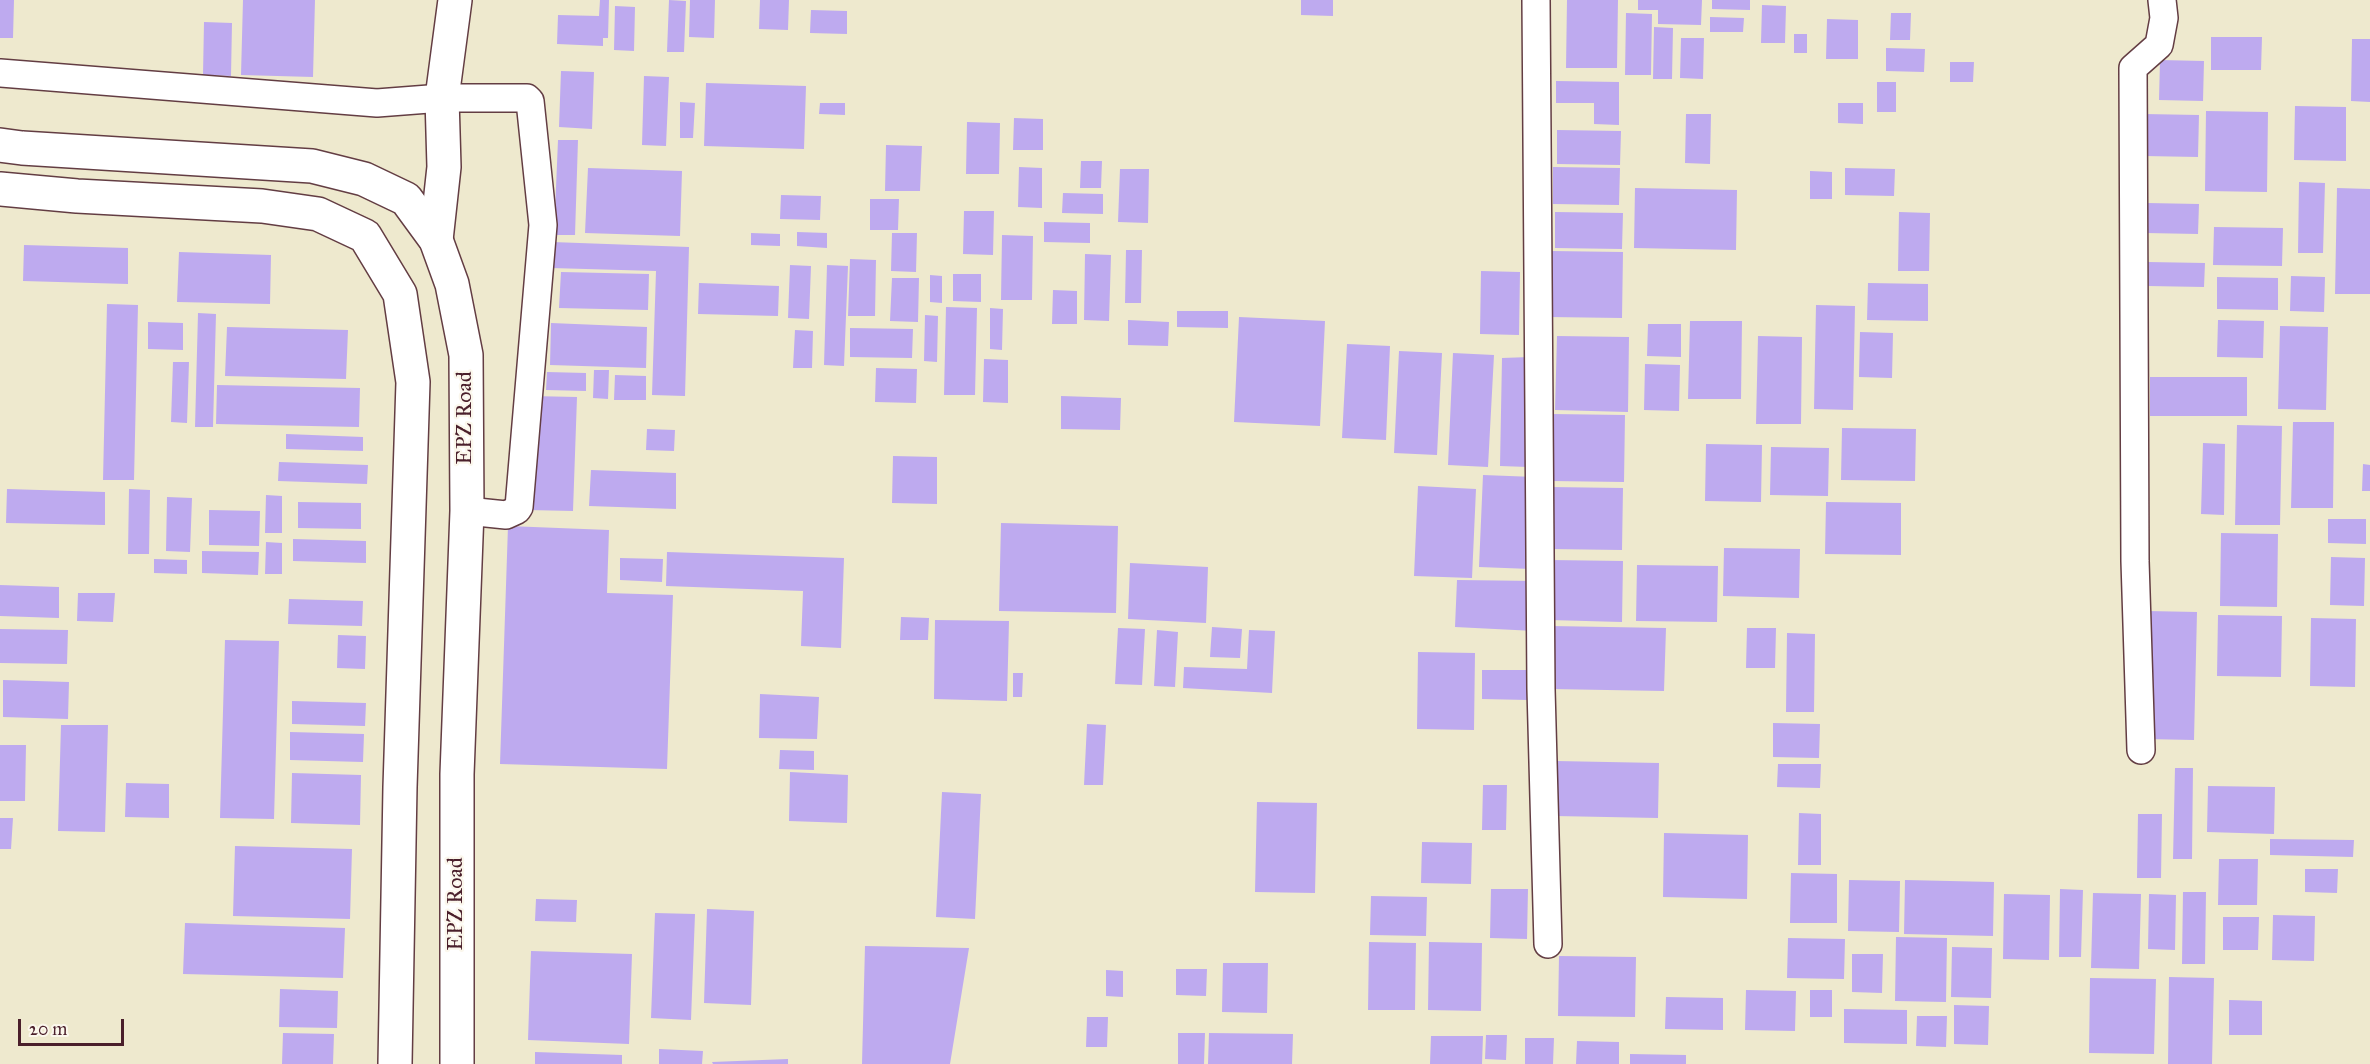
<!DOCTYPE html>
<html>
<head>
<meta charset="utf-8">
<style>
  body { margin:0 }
  #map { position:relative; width:2370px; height:1064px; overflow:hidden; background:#eee9ce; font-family:"IM FELL Great Primer",serif }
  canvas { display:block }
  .scale { position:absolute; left:18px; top:1019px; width:106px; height:27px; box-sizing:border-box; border:3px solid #4a1f2b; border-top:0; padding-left:8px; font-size:18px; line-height:21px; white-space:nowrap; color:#4a1f2b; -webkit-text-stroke:4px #fbf7ec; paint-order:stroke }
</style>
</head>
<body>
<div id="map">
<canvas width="2370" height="1064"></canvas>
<div class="scale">20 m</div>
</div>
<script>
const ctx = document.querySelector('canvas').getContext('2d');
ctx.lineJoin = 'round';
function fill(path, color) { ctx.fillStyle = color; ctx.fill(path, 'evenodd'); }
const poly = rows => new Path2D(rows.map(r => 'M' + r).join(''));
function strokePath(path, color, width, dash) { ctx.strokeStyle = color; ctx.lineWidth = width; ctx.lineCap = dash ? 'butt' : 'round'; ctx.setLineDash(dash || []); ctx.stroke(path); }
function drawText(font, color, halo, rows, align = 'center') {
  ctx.font = font + ' "IM FELL Great Primer",serif'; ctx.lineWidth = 4.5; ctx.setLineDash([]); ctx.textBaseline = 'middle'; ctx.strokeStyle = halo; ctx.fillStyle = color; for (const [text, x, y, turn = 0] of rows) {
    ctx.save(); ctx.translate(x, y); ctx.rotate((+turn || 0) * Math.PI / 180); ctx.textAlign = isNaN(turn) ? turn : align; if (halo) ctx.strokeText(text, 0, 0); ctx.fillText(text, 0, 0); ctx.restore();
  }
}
fill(poly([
  [0,0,14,0,13,38,0,38],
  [243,0,315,0,313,77,241,75],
  [600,0,609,0,608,38,603,38,603,46,557,44,558,15,599,16],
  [669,0,686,1,684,52,667,52],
  [690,0,715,0,714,38,689,37],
  [760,0,789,0,788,30,759,29],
  [1301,0,1333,0,1333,16,1301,15],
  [1567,0,1618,0,1617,68,1566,68],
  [1638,0,1702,0,1701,25,1658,24,1658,10,1638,10],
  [1712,0,1750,0,1750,10,1712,9],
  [1762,5,1786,6,1785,43,1761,43],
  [615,6,635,7,634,51,614,50],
  [811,10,847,11,847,34,810,33],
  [1626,13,1652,14,1651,75,1625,75],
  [1891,13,1911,13,1910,40,1890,40],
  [1710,17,1744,18,1743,32,1710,32],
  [1827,19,1858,20,1858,59,1826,59],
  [204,22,232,23,231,76,203,75],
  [1654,27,1673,28,1672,79,1653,79],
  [1794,34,1807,34,1807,53,1794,53],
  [2211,37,2262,37,2261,70,2211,70],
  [1681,38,1704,38,1703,79,1680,78],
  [2352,39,2370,39,2370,102,2351,101],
  [1886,48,1925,49,1924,72,1886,71],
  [2160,60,2204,61,2203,101,2159,100],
  [1950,62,1974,62,1973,82,1950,82],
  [561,71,594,72,592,129,559,127],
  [644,76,669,77,666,146,642,145],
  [1556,81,1619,82,1619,125,1594,124,1594,103,1556,103],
  [1877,82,1896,82,1896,112,1877,112],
  [706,83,806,86,804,149,704,146],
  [680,102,695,103,693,138,680,138],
  [820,103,845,103,845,115,819,114],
  [1838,103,1863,103,1863,124,1838,123],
  [2295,106,2346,107,2346,161,2294,160],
  [2206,111,2268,112,2267,192,2205,191],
  [1686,114,1711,114,1710,164,1685,163],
  [2144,114,2199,115,2198,157,2144,156],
  [1014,118,1043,119,1043,150,1013,150],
  [967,122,1000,123,999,174,966,174],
  [1557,130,1621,131,1620,165,1557,164],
  [558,140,578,140,575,235,554,235],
  [886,145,922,146,920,191,885,191],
  [1081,161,1102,161,1101,188,1080,188],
  [1019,167,1042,168,1042,208,1018,207],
  [1553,167,1620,168,1619,205,1553,204],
  [588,168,682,171,680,236,585,233],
  [1845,168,1895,169,1894,196,1845,195],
  [1120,169,1149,169,1148,223,1118,222],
  [1810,171,1832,172,1832,199,1810,199],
  [2299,182,2325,183,2323,253,2298,253],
  [1635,188,1737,190,1736,250,1634,248],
  [2337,188,2370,189,2370,294,2335,294],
  [1063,193,1103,194,1103,214,1062,213],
  [781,195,821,196,820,220,780,219],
  [870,199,899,199,898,230,870,230],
  [2147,203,2199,204,2198,234,2146,233],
  [964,211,994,211,993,255,963,254],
  [1555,212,1623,213,1622,249,1555,248],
  [1899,212,1930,213,1929,271,1898,271],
  [1044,222,1090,223,1090,243,1044,242],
  [2214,227,2283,228,2282,266,2213,265],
  [797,232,827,233,827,248,797,246],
  [751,233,780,234,780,246,751,245],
  [892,233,917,233,916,272,891,271],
  [1002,235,1033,236,1032,300,1001,300],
  [552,242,689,247,685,396,652,395,656,271,551,268],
  [24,245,128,248,128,284,23,281],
  [1126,250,1142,250,1141,303,1125,303],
  [1551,251,1623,252,1622,318,1549,317],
  [179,252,271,255,270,304,177,302],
  [1085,254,1111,255,1109,321,1084,320],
  [850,259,876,260,875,316,848,316],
  [2148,262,2205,263,2204,287,2148,286],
  [790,265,811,266,809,319,788,318],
  [827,265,848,266,844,366,824,365],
  [1481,271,1520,272,1519,335,1480,334],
  [561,272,649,274,648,310,559,308],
  [953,274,981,274,981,302,953,301],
  [930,275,942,276,942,303,930,302],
  [2291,276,2325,277,2324,312,2290,311],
  [2217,277,2278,278,2278,310,2217,309],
  [892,278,919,278,918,322,890,321],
  [699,283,779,286,778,316,698,314],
  [1868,283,1928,284,1928,321,1867,320],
  [1053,290,1077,291,1077,324,1052,324],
  [107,304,138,305,134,480,103,480],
  [1816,305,1855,306,1853,410,1814,409],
  [946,307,977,308,975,395,944,395],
  [990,308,1003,309,1002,350,990,349],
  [1177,311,1228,311,1228,328,1177,327],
  [198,313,216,314,213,427,195,427],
  [925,315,938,316,937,362,924,361],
  [1239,317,1325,321,1320,426,1234,422],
  [1128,320,1169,322,1168,346,1128,345],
  [2218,320,2264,321,2263,358,2217,357],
  [1690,321,1742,321,1741,399,1688,399],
  [148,322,183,323,183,350,148,349],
  [551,323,647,327,646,368,550,365],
  [1648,324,1681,324,1681,357,1647,356],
  [2280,326,2328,327,2326,410,2278,409],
  [227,327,348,330,346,379,225,376],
  [850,328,913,329,912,358,850,357],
  [795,330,813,331,812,368,793,368],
  [1860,332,1893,333,1892,378,1859,377],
  [1557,336,1629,337,1628,412,1555,410],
  [1758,336,1802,337,1801,424,1756,424],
  [1347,344,1390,346,1386,440,1342,438],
  [1399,351,1442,353,1437,455,1394,453],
  [1453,353,1494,355,1488,467,1448,465],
  [1530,357,1528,467,1500,466,1502,358],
  [984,359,1008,360,1008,403,983,402],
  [173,362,189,362,187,423,171,422],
  [1645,364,1680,365,1679,411,1644,410],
  [876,368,917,369,916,403,875,402],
  [594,370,609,370,608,399,593,398],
  [547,372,586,373,586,391,546,390],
  [615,375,646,376,646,400,614,400],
  [2150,377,2247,377,2247,416,2150,416],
  [217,385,360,388,359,427,216,424],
  [531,396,577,397,573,511,528,510],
  [1061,396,1121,398,1120,430,1061,429],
  [1552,414,1625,415,1624,482,1551,481],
  [2293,422,2334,422,2333,508,2291,508],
  [2237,425,2282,426,2280,525,2235,525],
  [1842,428,1916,429,1915,481,1841,480],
  [647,429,675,430,674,451,646,450],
  [286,434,363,437,363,451,286,449],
  [2203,443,2225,444,2224,515,2201,514],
  [1706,444,1762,445,1761,502,1705,501],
  [1771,447,1829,448,1828,496,1770,495],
  [893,456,937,457,937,504,892,503],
  [279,462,368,465,367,484,278,481],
  [2363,464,2370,465,2370,491,2362,491],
  [591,470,676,473,676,509,589,506],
  [1483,475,1535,477,1531,569,1479,567],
  [1418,486,1476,489,1472,578,1414,576],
  [1550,487,1623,488,1622,550,1549,549],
  [7,489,105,492,105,525,6,523],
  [129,489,150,490,149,554,128,554],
  [266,495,282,496,282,533,265,533],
  [167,497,192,498,190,552,166,551],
  [298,502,361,503,361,529,298,528],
  [1826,502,1901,503,1901,555,1825,554],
  [209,510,260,511,259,546,209,545],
  [2328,519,2366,519,2366,544,2328,543],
  [1001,523,1118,526,1116,613,999,611],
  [508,526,609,530,607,593,673,595,667,769,500,764],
  [2221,533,2278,534,2277,607,2220,606],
  [293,539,366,541,366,563,293,561],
  [266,542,282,543,282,574,265,574],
  [1724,548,1800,549,1799,598,1723,596],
  [202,551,259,552,258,575,202,573],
  [667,552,844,558,841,648,801,646,803,591,666,586],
  [2331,557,2365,558,2364,606,2330,605],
  [620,558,663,559,662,582,620,580],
  [154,559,187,560,187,574,154,573],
  [1550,560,1623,561,1622,622,1549,620],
  [1130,563,1208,567,1206,623,1128,619],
  [1637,565,1718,566,1717,622,1636,621],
  [1457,580,1537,581,1535,631,1455,627],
  [0,585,59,587,59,618,0,616],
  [78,593,115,593,113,622,77,621],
  [289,599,363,601,362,626,288,624],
  [2147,611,2197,612,2194,740,2145,739],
  [2218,615,2282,616,2281,677,2217,676],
  [901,617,929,618,928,640,900,640],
  [2311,618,2356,619,2355,687,2310,686],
  [935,620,1009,621,1007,701,934,699],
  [1551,626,1666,628,1664,691,1550,689],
  [1212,627,1242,629,1240,658,1210,657],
  [1118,628,1145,629,1142,685,1115,684],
  [1747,628,1776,628,1775,668,1746,668],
  [0,629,68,630,67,664,0,663],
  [1157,630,1178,632,1175,687,1154,686],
  [1249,630,1275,631,1272,693,1183,688,1184,667,1247,669],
  [1787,633,1815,634,1814,712,1786,712],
  [338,635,366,636,365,669,337,668],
  [225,640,279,641,274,819,220,818],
  [1418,652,1475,653,1474,730,1417,729],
  [1482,670,1529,670,1528,700,1482,699],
  [1013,673,1023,673,1022,697,1013,697],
  [3,680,69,682,68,719,3,717],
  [760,694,819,697,817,739,759,738],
  [292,701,366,703,365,726,292,724],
  [1773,723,1820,724,1819,758,1773,757],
  [1087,724,1106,725,1103,785,1084,785],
  [61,725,108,725,105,832,58,831],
  [290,732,364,734,363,762,290,760],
  [0,745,26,745,25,801,0,801],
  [780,750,814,751,814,770,779,769],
  [1556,761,1659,763,1658,818,1555,816],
  [1778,764,1821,764,1820,788,1777,787],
  [2175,768,2193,768,2192,859,2173,859],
  [790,772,848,775,847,823,789,821],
  [292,773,361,775,360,825,291,823],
  [126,783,169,784,169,818,125,817],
  [1483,785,1507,785,1506,830,1482,830],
  [2208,786,2275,787,2274,834,2207,832],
  [942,792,981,794,975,919,936,917],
  [1257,802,1317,803,1315,893,1255,892],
  [1799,813,1821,814,1821,865,1798,865],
  [2138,814,2162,814,2161,878,2137,878],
  [0,818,13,818,11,849,0,849],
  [1664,833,1748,835,1747,899,1663,897],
  [2270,839,2354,840,2353,857,2270,855],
  [1422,842,1472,843,1471,884,1421,883],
  [235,846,352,849,350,919,233,916],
  [2219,859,2258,859,2257,905,2218,905],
  [2305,869,2338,869,2337,893,2305,892],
  [1791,873,1837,874,1837,923,1790,923],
  [1849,880,1900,881,1899,932,1848,931],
  [1905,880,1994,882,1993,936,1904,934],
  [1491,889,1528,889,1527,939,1490,938],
  [2060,889,2083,890,2081,957,2059,957],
  [2183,892,2206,892,2205,964,2182,964],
  [2093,893,2141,894,2139,969,2091,968],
  [2004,894,2050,895,2049,960,2003,959],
  [2149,894,2176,895,2175,950,2148,949],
  [1371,896,1427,897,1426,936,1370,935],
  [536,899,577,900,576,922,535,921],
  [707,909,754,911,751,1005,704,1003],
  [655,913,695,914,691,1020,651,1018],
  [2273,915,2315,916,2314,961,2272,960],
  [2223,917,2259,917,2258,950,2223,950],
  [185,923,345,928,343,978,183,974],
  [1896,937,1947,938,1946,1002,1895,1001],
  [1788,938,1845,939,1844,979,1787,978],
  [1369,942,1416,943,1415,1010,1368,1010],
  [1429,942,1482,943,1481,1011,1428,1010],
  [865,946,969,948,950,1064,862,1064],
  [1952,947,1992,948,1991,998,1951,997],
  [531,951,632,954,629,1044,528,1040],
  [1852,954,1883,954,1882,993,1852,992],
  [1559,956,1636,957,1635,1017,1558,1016],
  [1223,963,1268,963,1267,1013,1222,1012],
  [1176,969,1207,969,1206,996,1176,995],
  [1106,970,1123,971,1123,997,1106,996],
  [2169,977,2214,978,2212,1064,2168,1064],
  [2090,978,2156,979,2154,1054,2089,1053],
  [280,989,338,991,337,1028,279,1027],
  [1746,990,1796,991,1795,1031,1745,1030],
  [1810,990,1832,990,1832,1017,1810,1017],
  [1666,997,1723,998,1723,1030,1665,1029],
  [2229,1000,2262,1001,2262,1035,2229,1035],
  [1954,1005,1989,1006,1988,1045,1954,1044],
  [1844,1009,1907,1010,1907,1044,1844,1043],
  [1917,1016,1947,1016,1946,1047,1916,1046],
  [1087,1017,1108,1017,1107,1047,1086,1047],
  [283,1033,334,1034,333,1064,282,1064],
  [1178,1033,1205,1033,1204,1064,1178,1064],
  [1209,1033,1293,1034,1292,1064,1208,1064],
  [1486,1035,1507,1035,1506,1060,1485,1059],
  [1431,1036,1483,1036,1482,1064,1430,1064],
  [1525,1038,1554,1038,1553,1064,1525,1064],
  [1577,1041,1619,1042,1619,1064,1576,1064],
  [659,1049,703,1051,702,1064,659,1064],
  [535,1052,622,1055,622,1064,535,1064],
  [1630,1054,1686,1055,1686,1064,1630,1064],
  [788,1059,788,1064,713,1064,712,1062]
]), '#beaaef');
const minor = poly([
  [1536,0,1541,689,1548,944],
  [0,73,377,103,442,98,527,98,530,101,543,225,519,507,517,510,506,515,467,511],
  [2141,750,2135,561,2133,68,2159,45,2164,18,2162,0]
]);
const tertiary = poly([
  [436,240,444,167,442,98,455,0]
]);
const secondary = poly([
  [0,145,22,148,312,166,364,179,406,199,436,240,452,284,466,355,467,511,457,774,457,1064],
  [0,189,77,196,262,206,318,214,365,236,400,294,413,382,400,787,395,1064]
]);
strokePath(minor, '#633d43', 30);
strokePath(tertiary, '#633d43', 36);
strokePath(secondary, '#633d43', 36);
strokePath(minor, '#fff', 27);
strokePath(tertiary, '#fff', 33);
strokePath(secondary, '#fff', 33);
drawText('22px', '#4a1f2b', '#fbf7ec', [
  ["EPZ Road",466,418,-90],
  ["EPZ Road",457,904,-90]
]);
</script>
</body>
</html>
